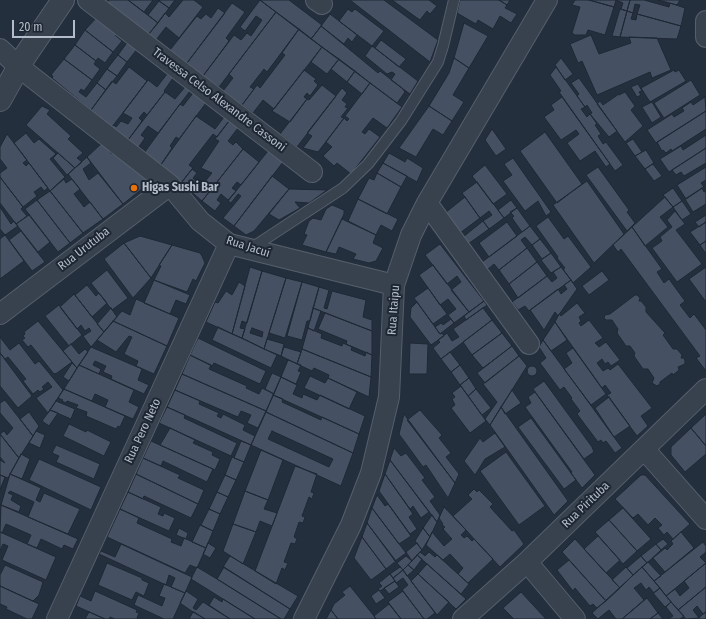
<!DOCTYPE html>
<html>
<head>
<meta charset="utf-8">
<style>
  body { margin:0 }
  #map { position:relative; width:706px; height:619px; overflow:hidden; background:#242f3e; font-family:"Fira Sans Condensed",sans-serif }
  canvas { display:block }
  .scale { position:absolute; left:12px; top:20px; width:63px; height:18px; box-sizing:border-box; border:2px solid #b4bcc9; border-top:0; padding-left:5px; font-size:12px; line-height:14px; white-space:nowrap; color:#b4bcc9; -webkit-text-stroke:3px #1d2633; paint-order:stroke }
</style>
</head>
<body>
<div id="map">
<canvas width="706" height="619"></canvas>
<div class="scale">20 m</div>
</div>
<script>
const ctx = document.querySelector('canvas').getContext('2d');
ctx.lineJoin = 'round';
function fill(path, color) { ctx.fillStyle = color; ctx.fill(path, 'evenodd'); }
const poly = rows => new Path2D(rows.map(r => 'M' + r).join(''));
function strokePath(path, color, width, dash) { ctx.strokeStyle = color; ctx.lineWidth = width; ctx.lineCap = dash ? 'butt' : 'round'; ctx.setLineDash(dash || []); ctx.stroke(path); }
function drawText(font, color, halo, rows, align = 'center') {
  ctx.font = font + ' "Fira Sans Condensed",sans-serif'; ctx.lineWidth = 4; ctx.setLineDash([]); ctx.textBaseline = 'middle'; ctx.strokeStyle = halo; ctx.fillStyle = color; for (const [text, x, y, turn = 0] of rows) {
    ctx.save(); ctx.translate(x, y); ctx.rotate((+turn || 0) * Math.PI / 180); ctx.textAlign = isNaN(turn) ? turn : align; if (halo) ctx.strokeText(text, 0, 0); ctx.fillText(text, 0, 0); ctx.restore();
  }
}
const building = poly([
  [109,0,128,0,158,23,147,36,131,24,133,22,129,18,126,21,105,5,109,0],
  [128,0,153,0,144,12,128,0],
  [158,0,175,0,169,8,158,0],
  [183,0,194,0,203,7,179,38,166,27,156,40,149,34,165,13,169,17,183,0],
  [260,0,276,12,219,87,203,76,234,35,241,40,247,33,251,36,262,20,256,16,245,31,240,27,260,0],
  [260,0,289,0,322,25,311,39,260,0],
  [350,0,384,0,438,40,430,62,350,0],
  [392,0,429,0,437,6,430,14,427,11,420,20,392,0],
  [460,0,499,0,507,5,505,8,517,14,511,23,500,16,493,29,478,20,476,24,457,13,460,0],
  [499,0,510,0,507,5,499,0],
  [575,0,589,0,614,7,605,35,588,30,586,35,575,35,572,33,580,7,572,5,575,0],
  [589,0,630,0,627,11,621,9,623,3,616,0,614,7,589,0],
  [630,0,644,0,669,7,670,3,685,8,681,26,637,14,640,5,635,4,633,13,627,11,630,0],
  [658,0,680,0,677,5,658,0],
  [159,1,169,8,158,23,148,15,159,1],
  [232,3,245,12,226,38,229,41,203,76,187,63,232,3],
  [218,8,225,13,187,63,170,50,197,16,201,19,206,14,211,18,218,8],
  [348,9,352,12,355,9,384,31,372,46,339,21,348,9],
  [620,9,627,11,620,37,612,36,620,9],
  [627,11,633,13,631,19,636,20,637,14,681,26,677,39,620,37,627,11],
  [276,12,299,29,267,72,264,69,250,87,254,89,242,105,223,91,233,78,229,74,276,12],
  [330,14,357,35,352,42,348,38,344,44,321,26,330,14],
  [98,16,118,32,115,35,122,41,113,52,85,30,98,16],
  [464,23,488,36,469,68,454,58,464,23],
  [321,26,378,73,380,71,402,88,405,92,397,103,311,39,321,26],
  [299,29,322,47,274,109,263,100,253,113,242,105,257,85,260,88,285,55,282,53,299,29],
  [85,30,113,52,105,63,98,58,96,61,75,45,85,30],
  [591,35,599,54,631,43,629,37,657,38,671,70,652,78,650,72,597,95,582,61,578,63,570,44,591,35],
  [129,40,138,48,127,62,118,55,129,40],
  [381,40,406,59,399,67,375,48,381,40],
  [75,45,96,61,94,64,100,69,92,80,64,59,75,45],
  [372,46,418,81,410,94,391,80,395,74,392,72,387,74,365,56,372,46],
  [322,47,339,59,327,74,311,62,322,47],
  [118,55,127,62,117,76,107,69,118,55],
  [454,58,469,68,453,95,464,102,452,121,429,106,449,73,454,58],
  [561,58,573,74,565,80,555,65,561,58],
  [64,59,92,80,84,91,81,89,79,92,86,97,97,83,106,90,91,110,52,78,53,76,51,75,64,59],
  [339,59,355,71,347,82,331,69,339,59],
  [129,67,147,81,112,127,91,110,112,81,116,84,129,67],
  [556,67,585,107,581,109,587,117,590,114,597,124,595,125,601,134,598,136,603,144,606,142,623,165,615,171,559,92,561,91,550,75,556,67],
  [107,69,117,76,106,90,97,83,107,69],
  [304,70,316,79,314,81,318,85,310,96,307,93,304,97,307,99,290,122,272,111,304,70],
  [674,70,675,72,679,70,686,81,650,102,641,88,674,70],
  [355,71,370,83,362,94,347,82,355,71],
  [167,74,173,78,164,91,165,92,147,115,144,112,139,118,142,121,128,140,112,127,114,125,116,127,121,121,128,124,132,118,123,113,148,80,157,87,167,74],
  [579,78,617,131,609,137,590,114,592,113,587,105,585,107,577,96,579,94,571,83,579,78],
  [691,80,700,95,664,118,654,103,691,80],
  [370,83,402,107,387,128,373,118,362,132,365,134,369,129,380,137,351,174,337,163,334,166,323,156,332,147,326,142,344,118,347,121,349,119,345,116,370,83],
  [638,84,642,91,639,92,641,95,637,97,631,87,638,84],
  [322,85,336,96,297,147,280,134,307,99,309,100,322,85],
  [185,87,190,91,158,133,148,126,141,135,145,138,138,148,128,140,165,92,175,99,185,87],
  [342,88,347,93,342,100,347,104,345,107,348,108,341,117,344,118,318,152,303,148,312,136,307,133,342,88],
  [625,92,635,106,631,110,643,126,625,142,597,104,600,101,603,105,619,94,619,95,625,92],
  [193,93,206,103,179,139,176,137,170,146,172,148,160,166,144,153,180,104,183,106,193,93],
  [562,97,610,164,606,167,595,151,580,161,567,143,579,134,576,130,561,140,544,117,554,110,551,105,562,97],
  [705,97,706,111,656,143,647,130,672,114,674,117,684,111,682,108,691,102,693,105,705,97],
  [652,102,661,117,652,123,642,107,652,102],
  [42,106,50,110,47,114,71,136,68,139,83,153,77,158,82,162,75,168,26,125,42,106],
  [429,106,452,121,443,135,433,129,416,157,399,148,429,106],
  [706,111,706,129,672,151,671,149,666,153,663,150,662,151,657,142,706,111],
  [196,116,215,129,224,117,229,121,217,137,213,134,189,165,193,168,181,183,160,166,196,116],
  [229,121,238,128,228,141,233,145,236,142,243,149,202,201,181,183,192,169,197,173,193,178,202,185,212,173,201,168,219,141,215,139,229,121],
  [492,129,506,149,496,156,485,140,492,129],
  [545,132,582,184,557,203,520,151,545,132],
  [26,133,34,143,39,139,56,154,50,159,65,177,50,191,14,143,26,133],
  [7,134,27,160,23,163,26,166,29,163,48,188,44,191,41,187,34,192,37,196,23,207,0,177,0,173,7,168,0,159,0,147,7,134],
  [706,135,706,148,669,172,660,159,681,146,683,150,706,135],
  [633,139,642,152,635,156,626,143,633,139],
  [102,143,112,154,115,152,152,181,123,204,87,157,102,143],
  [706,148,706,163,684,176,681,172,676,175,672,170,706,148],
  [243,149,259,162,241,185,237,182,232,188,236,191,228,200,221,194,217,200,221,203,215,211,202,201,243,149],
  [646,150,654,163,645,169,635,156,646,150],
  [268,151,283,162,234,226,223,218,241,196,238,194,231,203,228,201,268,151],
  [58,153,75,168,67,175,53,158,58,153],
  [389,153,405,162,407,158,423,168,417,182,383,163,389,153],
  [87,157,91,163,83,169,89,180,98,173,123,204,103,219,68,174,87,157],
  [513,158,551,212,546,216,538,201,525,211,503,181,512,175,504,164,513,158],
  [383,163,407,176,401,187,377,173,383,163],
  [653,164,662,176,654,181,645,169,653,164],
  [485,165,507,194,493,204,472,176,485,165],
  [598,167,629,210,627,212,635,223,627,231,586,175,598,167],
  [706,167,706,180,701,183,704,187,686,199,677,185,706,167],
  [377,173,401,187,387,214,358,199,369,178,374,180,377,173],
  [272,176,289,189,254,231,246,235,234,226,272,176],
  [0,177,23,207,21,209,27,216,16,224,0,203,0,177],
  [64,179,66,183,72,179,80,189,74,194,84,207,90,202,103,219,83,233,50,191,64,179],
  [587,181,624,234,594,263,553,205,587,181],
  [477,182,504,218,489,229,483,221,492,215,489,211,480,218,462,193,477,182],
  [673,188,682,201,673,207,663,195,673,188],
  [702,188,704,192,706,191,706,204,693,212,685,199,702,188],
  [289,189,327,190,309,203,295,202,300,208,279,220,269,214,289,189],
  [50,191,83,233,70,243,37,200,50,191],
  [465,197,480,218,460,233,445,213,465,197],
  [665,197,673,207,660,217,668,227,645,246,632,227,665,197],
  [358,199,398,219,392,231,381,225,376,235,348,221,358,199],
  [37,200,70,243,58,252,25,209,37,200],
  [511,200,517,208,504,218,498,210,511,200],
  [682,201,691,214,682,220,673,207,682,201],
  [332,205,344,210,344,214,326,252,302,245,307,235,304,234,309,221,313,218,321,220,326,209,332,205],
  [0,207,11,224,14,221,18,226,5,235,0,229,0,207],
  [517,208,530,226,522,232,512,218,514,216,510,212,517,208],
  [675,211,685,224,676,230,702,264,677,282,652,248,662,241,660,237,672,227,667,220,675,211],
  [29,215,50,242,38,252,16,224,29,215],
  [706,215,706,222,699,227,695,222,706,215],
  [548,217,564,239,568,236,591,267,573,283,563,269,565,268,557,258,558,257,536,226,548,217],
  [342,219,376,235,373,243,383,248,376,261,369,263,353,259,356,254,339,247,336,254,326,252,342,219],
  [483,221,489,229,468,244,463,237,483,221],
  [507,222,517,236,489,257,479,243,507,222],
  [706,222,706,241,700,245,690,232,706,222],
  [530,226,540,239,532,245,525,237,521,240,527,248,499,270,494,264,487,270,482,262,530,226],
  [632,227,662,269,657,272,664,283,669,279,685,301,680,305,690,318,694,314,706,330,706,371,696,358,700,356,621,249,618,252,613,245,632,227],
  [21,231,45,262,32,271,9,240,21,231],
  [5,235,24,261,0,279,0,239,5,235],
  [140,236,172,245,151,278,124,243,140,236],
  [540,239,551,253,542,259,532,245,540,239],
  [706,241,706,254,700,245,706,241],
  [124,243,151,278,133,298,104,259,124,243],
  [440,244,484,301,469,312,451,290,461,282,457,276,447,284,425,255,440,244],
  [172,245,200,253,202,256,205,263,196,281,193,279,187,292,154,280,161,266,159,265,172,245],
  [527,248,537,262,509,284,499,270,527,248],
  [551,253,561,267,551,273,541,260,551,253],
  [537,262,547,276,518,298,509,284,537,262],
  [433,265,469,312,454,323,448,315,456,309,448,299,440,305,419,275,433,265],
  [250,267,262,271,247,323,242,321,240,328,245,329,242,338,232,334,250,267],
  [561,267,571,280,529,311,525,306,518,310,512,302,547,276,552,282,557,278,553,272,561,267],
  [706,267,706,302,689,279,706,267],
  [107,270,128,298,112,310,91,283,107,270],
  [262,271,286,278,264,349,242,338,262,271],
  [252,328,263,332,262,337,250,333,252,328],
  [602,271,609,280,589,295,582,286,602,271],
  [286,278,302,282,285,338,269,333,286,278],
  [154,280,190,295,186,304,176,300,170,314,144,303,154,280],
  [571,280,577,289,558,316,555,312,544,330,530,310,558,289,561,294,567,289,564,285,571,280],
  [239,282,245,286,232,334,206,322,215,302,218,303,226,291,232,295,239,282],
  [302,282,319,287,310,321,307,321,302,340,287,336,302,282],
  [87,285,96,296,99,293,107,303,92,317,75,295,87,285],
  [319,287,329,290,324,308,327,309,332,291,366,300,363,317,372,320,372,331,313,308,319,287],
  [428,288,447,314,433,324,414,298,428,288],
  [74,294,104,332,91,347,83,336,91,331,89,328,85,331,81,325,77,329,60,307,74,294],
  [635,295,637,295,640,298,639,301,641,301,646,307,646,312,665,333,663,335,673,349,677,349,682,355,681,358,684,358,685,361,685,364,678,367,679,370,673,375,672,373,660,382,660,384,657,386,652,383,654,378,648,369,643,369,634,356,635,353,630,346,626,346,617,333,618,329,612,320,606,320,604,318,605,315,610,314,635,295],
  [136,299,179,318,167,346,113,321,122,311,130,315,136,299],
  [484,301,487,305,466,320,464,316,484,301],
  [417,302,440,334,442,333,444,336,431,345,410,317,411,308,417,302],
  [577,303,585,313,579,317,581,321,579,323,581,326,589,320,603,338,595,343,599,347,606,342,620,360,611,366,608,362,605,364,602,359,597,363,603,371,608,368,610,370,618,364,652,408,641,416,648,426,637,436,607,395,611,393,605,385,602,388,555,322,559,314,561,316,577,303],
  [59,305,82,335,69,346,45,316,59,305],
  [111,308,117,317,104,332,97,324,111,308],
  [313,308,321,311,314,331,308,328,313,308],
  [483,308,492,320,441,359,433,348,440,342,438,340,447,333,452,341,459,337,453,329,483,308],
  [325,313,372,331,372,355,346,344,347,341,318,329,325,313],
  [451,319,454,323,440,334,435,327,441,323,443,325,451,319],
  [492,320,502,333,472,355,463,342,492,320],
  [38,321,72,362,57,373,54,374,31,345,28,347,22,340,25,338,23,336,25,334,24,332,38,321],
  [113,321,167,346,154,374,136,366,138,361,124,354,132,337,129,336,116,352,97,340,113,321],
  [555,322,567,340,551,351,543,340,555,322],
  [218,327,277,355,271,368,212,340,218,327],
  [308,328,322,334,321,338,342,346,343,343,352,347,351,350,365,356,366,352,372,355,371,377,302,349,308,328],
  [502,333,512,346,483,368,472,355,502,333],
  [0,337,10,350,19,343,35,364,39,361,63,390,48,413,36,398,52,387,48,382,42,387,44,389,40,392,38,390,33,394,23,381,26,379,8,357,5,359,0,353,0,337],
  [198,338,266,371,260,384,214,363,212,366,190,355,198,338],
  [267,339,284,344,281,356,264,349,267,339],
  [543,340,622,448,615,453,606,441,603,443,601,440,598,442,577,414,580,411,571,399,572,398,564,387,560,390,540,363,546,358,539,347,543,340],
  [410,343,428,344,427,374,409,374,410,343],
  [71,344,79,354,85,349,88,352,77,368,63,351,71,344],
  [512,346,519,356,485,383,477,373,512,346],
  [91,347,142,369,138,380,149,385,144,394,111,379,112,376,103,372,106,366,95,361,93,365,101,369,99,374,79,365,91,347],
  [284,347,301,352,297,364,281,356,284,347],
  [573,348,606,394,591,405,564,369,572,363,566,353,573,348],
  [302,349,371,377,369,397,328,378,329,375,314,368,312,371,297,364,302,349],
  [450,352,460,365,451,372,441,359,450,352],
  [0,353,32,396,18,408,0,386,0,353],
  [190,355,211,365,209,369,247,386,246,388,259,394,262,388,274,394,266,411,182,374,190,355],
  [519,356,527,366,490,425,485,419,497,402,483,384,519,356],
  [288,360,301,365,298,371,301,372,296,384,281,377,288,360],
  [72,363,77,368,69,381,63,377,72,363],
  [79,365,134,390,129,402,139,407,133,419,105,407,108,400,95,394,92,401,64,389,79,365],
  [460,365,469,378,460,385,451,372,460,365],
  '527 371a5 5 0 1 1 10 0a5 5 0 1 1-10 0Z',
  [272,373,281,377,274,394,265,389,272,373],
  [182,374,266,411,258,428,247,423,251,415,241,411,238,417,175,390,182,374],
  [310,376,325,383,328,378,357,392,349,409,304,388,310,376],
  [281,377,297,385,293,394,302,398,303,394,317,400,320,395,365,416,359,434,273,395,281,377],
  [469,378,476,389,468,396,460,385,469,378],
  [544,381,592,447,594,452,584,459,533,389,544,381],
  [461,386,486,421,470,433,451,408,455,405,452,399,455,397,452,393,461,386],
  [64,389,125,416,120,427,118,426,116,429,86,416,87,412,76,408,78,405,67,401,66,403,62,401,63,400,58,398,64,389],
  [476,389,491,408,482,415,468,396,476,389],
  [175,390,200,401,199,404,219,413,217,416,221,418,223,414,245,425,243,430,255,436,251,445,167,407,175,390],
  [512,390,521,403,505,414,501,407,512,390],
  [535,392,595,475,582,488,571,473,572,472,525,407,531,403,528,397,535,392],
  [273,395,283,399,282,402,321,420,322,417,359,434,353,453,266,412,273,395],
  [609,397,630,426,614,437,595,408,609,397],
  [5,400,33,436,19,458,0,434,4,431,7,435,13,428,0,413,0,403,5,400],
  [56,401,75,409,71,419,50,410,56,401],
  [167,407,185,415,184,418,237,443,231,456,159,423,167,407],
  [501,407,568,501,554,515,490,425,501,407],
  [50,410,58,413,49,426,42,421,50,410],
  [420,410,442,435,439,438,451,453,446,457,459,474,455,483,407,420,420,410],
  [29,412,39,426,33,436,20,419,29,412],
  [266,412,353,453,341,486,251,445,266,412],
  [272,431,333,459,329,467,268,439,272,431],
  [404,414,455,483,448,498,426,465,423,467,399,434,404,414],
  [706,414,706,446,691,428,706,414],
  [531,418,576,480,564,489,518,427,531,418],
  [69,424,86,432,87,430,111,442,104,456,63,436,69,424],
  [170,428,195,440,193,443,213,452,212,455,220,459,215,470,160,445,170,428],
  [691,428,706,446,706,454,685,472,671,455,671,447,691,428],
  [36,431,45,435,40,448,29,443,36,431],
  [495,433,505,447,485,459,475,475,464,461,480,438,483,442,495,433],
  [0,434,19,458,8,478,0,475,0,460,5,463,0,457,0,434],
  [151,441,213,469,207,482,163,461,161,466,143,458,151,441],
  [241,441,251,445,244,462,234,458,241,441],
  [56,445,100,464,94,479,56,462,59,456,52,453,56,445],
  [394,448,401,456,406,453,425,478,422,480,435,497,430,501,440,515,437,522,390,460,394,448],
  [261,450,283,460,268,500,245,491,261,450],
  [506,452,545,506,519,525,480,471,506,452],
  [21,454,30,459,22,479,10,474,21,454],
  [232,457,244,462,236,480,225,475,232,457],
  [143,458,180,475,178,478,204,490,198,504,136,474,143,458],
  [39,459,101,487,91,510,29,480,39,459],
  [390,460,429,512,421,518,413,506,410,509,385,474,390,460],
  [295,466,317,474,311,492,314,493,312,499,309,497,302,516,305,517,303,523,299,522,294,537,297,539,295,544,291,543,284,562,288,563,285,570,282,568,276,584,255,571,295,466],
  [10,474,41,488,36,500,40,502,44,493,80,509,68,534,28,517,34,502,10,491,8,493,13,495,11,500,21,506,19,512,1,505,10,474],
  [136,474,198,504,191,518,144,496,143,499,128,492,136,474],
  [385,474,413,514,409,517,417,529,410,534,379,491,385,474],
  [0,475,5,477,0,490,0,475],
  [225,475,236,480,228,497,217,492,225,475],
  [641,475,645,475,690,524,673,539,667,532,664,535,658,528,662,525,655,518,648,525,638,514,633,518,615,499,641,475],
  [474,489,477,492,479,490,493,504,490,507,512,531,514,530,524,544,500,567,453,516,472,499,468,495,474,489],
  [245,491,268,500,264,509,277,513,272,526,260,521,256,532,233,524,245,491],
  [128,492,161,507,158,514,163,516,164,513,175,518,169,531,120,509,128,492],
  [217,492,228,497,220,514,209,509,217,492],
  [377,495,385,506,388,504,411,536,399,544,372,508,377,495],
  [1,505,78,539,73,549,64,545,62,549,41,539,37,548,27,544,31,535,6,524,2,533,0,532,1,505],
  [444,507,466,530,461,535,464,538,467,536,472,541,474,539,493,559,468,583,458,574,463,568,450,554,443,560,426,545,432,532,444,546,452,539,443,529,445,527,442,525,443,524,439,518,444,507],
  [372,508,406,553,395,561,367,523,372,508],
  [623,508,651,539,637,551,609,520,623,508],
  [120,509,139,518,137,523,172,539,171,542,181,546,184,538,206,548,197,568,190,565,185,573,107,537,120,509],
  [209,509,220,514,213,531,201,525,209,509],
  [432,515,437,522,430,537,423,528,432,515],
  [609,520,637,551,623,564,595,532,609,520],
  [367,523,396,561,386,569,362,537,367,523],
  [233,524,256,532,243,564,223,551,233,524],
  [200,525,213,531,206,548,192,542,200,525],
  [179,528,188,533,186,539,176,535,179,528],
  [423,528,430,537,422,550,415,541,423,528],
  [0,532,56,557,46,580,2,560,8,546,3,544,0,551,0,532],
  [681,532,694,548,665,572,653,558,665,548,667,550,673,544,671,541,681,532],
  [598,536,620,560,606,573,584,549,598,536],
  [362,537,386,569,371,580,354,558,362,537],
  [575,539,620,588,606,601,562,552,575,539],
  [663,539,668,544,661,550,656,544,663,539],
  [703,542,706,546,706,552,700,557,706,563,666,596,654,581,703,542],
  [208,543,216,548,210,558,203,554,208,543],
  [417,543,422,550,412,561,406,552,417,543],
  [121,544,192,577,185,593,171,587,175,578,169,575,166,585,99,554,101,551,115,557,121,544],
  [656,544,661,550,647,563,641,556,656,544],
  [420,552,425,556,429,552,435,557,437,555,469,584,461,594,417,555,420,552],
  [417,555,422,559,414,570,408,565,417,555],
  [230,556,298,596,290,609,223,567,230,556],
  [406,556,412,561,403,570,397,563,406,556],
  [641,556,647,563,633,575,627,568,641,556],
  [569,560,606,601,597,608,593,604,590,606,575,588,573,591,557,570,569,560],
  [648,562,661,576,654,581,642,567,648,562],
  [107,563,142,578,142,580,149,583,144,596,136,592,132,600,98,585,107,563],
  [706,563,706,587,678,610,666,596,675,589,680,596,689,588,684,581,706,563],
  [427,564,466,599,456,609,418,574,427,564],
  [5,565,43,582,39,595,33,601,0,586,0,575,5,565],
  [408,565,414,570,407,576,403,570,408,565],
  [197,567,217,579,281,619,255,619,191,579,197,567],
  [224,567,290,609,284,619,281,619,217,579,224,567],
  [400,567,403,570,393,578,390,574,400,567],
  [626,567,633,575,620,588,612,580,626,567],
  [642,567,660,588,654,593,649,587,646,590,641,583,634,588,644,600,622,619,616,619,609,610,598,619,592,613,642,567],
  [403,570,435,613,427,619,424,619,402,590,408,585,403,578,396,583,393,578,403,570],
  [390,574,395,581,380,591,378,589,382,586,379,583,390,574],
  [418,574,449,602,437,615,411,581,418,574],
  [395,581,399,587,389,594,384,588,395,581],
  [164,584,185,593,173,619,164,619,134,605,138,595,162,606,165,598,159,596,164,584],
  [0,586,39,604,32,619,27,619,6,609,7,607,0,604,0,586],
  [350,586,374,616,376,619,338,619,331,610,334,604,345,595,342,592,350,586],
  [706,587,706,612,703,614,697,606,693,610,699,618,686,619,678,610,706,587],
  [660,588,671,602,665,607,653,593,660,588],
  [379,590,385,598,376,604,371,596,379,590],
  [95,591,137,610,136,612,139,613,137,618,139,619,115,619,110,617,109,619,105,619,76,606,80,596,91,601,95,591],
  [186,591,198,599,193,608,196,610,203,602,230,619,205,619,193,612,180,603,186,591],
  [403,591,424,619,401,619,388,602,403,591],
  [521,592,546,619,514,619,503,608,521,592],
  [214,597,222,602,223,599,255,619,230,619,209,605,214,597],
  [647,598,658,613,650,619,622,619,647,598],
  [671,602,684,616,680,619,668,619,673,616,666,607,671,602],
  [389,604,401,619,376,619,374,616,389,604],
  [331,610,338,619,326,619,331,610],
  [89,612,98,616,105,619,85,619,89,612],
  [193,612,194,612,205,619,189,619,193,612],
  [706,612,706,619,698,619,703,614,706,612],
  [658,613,663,619,650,619,658,613]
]);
fill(building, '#455162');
strokePath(building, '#1f2835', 1);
const service = poly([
  [250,249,343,188,368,164,401,121,438,62,443,46,454,0]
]);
const minor = poly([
  [88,0,312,172],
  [316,0,322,4],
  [706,21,706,37],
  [0,49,19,67,170,185,200,221,229,244,394,285],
  [427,203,529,344],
  [0,314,170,185],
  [644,449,706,519],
  [527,562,575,619],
  [57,619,229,244],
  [304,619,351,525,371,473,389,397,394,285,411,235,427,203,547,0],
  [463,619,527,562,706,389]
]);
const tertiary = poly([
  [0,100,23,59,63,0]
]);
strokePath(service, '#565f6c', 12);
strokePath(minor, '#565f6c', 22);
strokePath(tertiary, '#565f6c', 24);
strokePath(service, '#38414e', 10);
strokePath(minor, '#38414e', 20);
strokePath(tertiary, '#38414e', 22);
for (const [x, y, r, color] of [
  [134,188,4,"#e8710a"]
]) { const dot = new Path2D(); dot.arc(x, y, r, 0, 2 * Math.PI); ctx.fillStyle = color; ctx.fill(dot); strokePath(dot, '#1d2633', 1.5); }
drawText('12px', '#b4bcc9', '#1d2633', [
  ["Travessa Celso Alexandre Cassoni",219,100,37],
  ["Rua Jacuí",248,247,18],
  ["Rua Urutuba",84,249,-38],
  ["Rua Itaipu",394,310,-86],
  ["Rua Pero Neto",143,431,-65],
  ["Rua Pirituba",586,505,-44]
]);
drawText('bold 12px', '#b4bcc9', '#1d2633', [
  ["Higas Sushi Bar",142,188]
], 'left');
</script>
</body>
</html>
